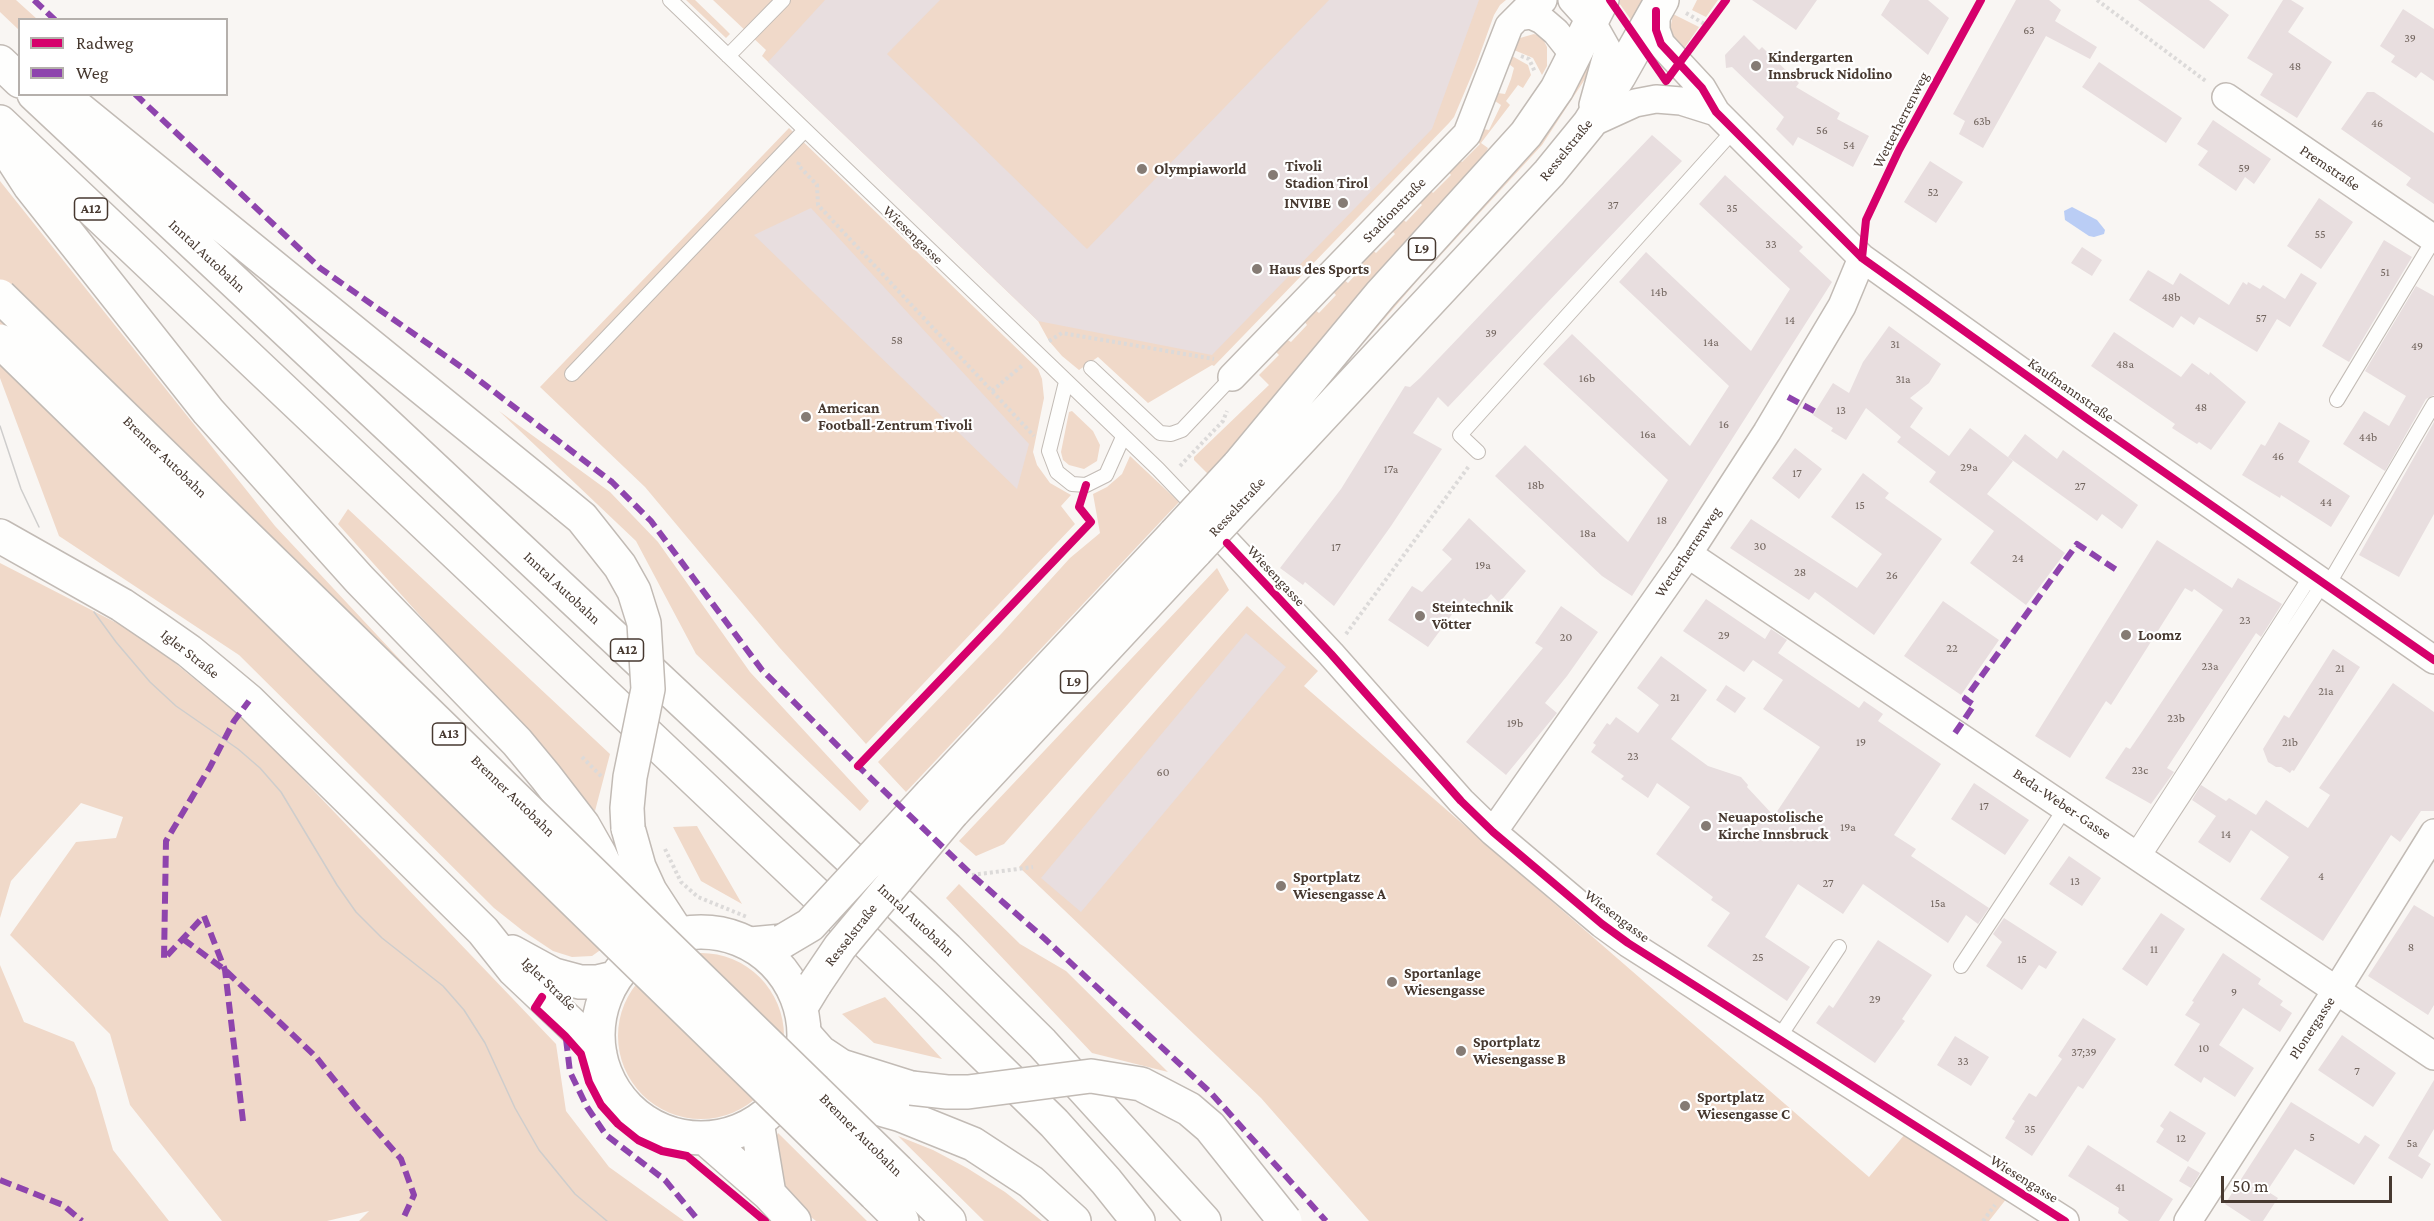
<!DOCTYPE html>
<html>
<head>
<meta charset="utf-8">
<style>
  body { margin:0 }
  #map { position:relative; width:2434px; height:1221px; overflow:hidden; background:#f9f6f3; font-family:"Crimson Pro",serif }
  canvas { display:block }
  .legend { position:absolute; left:18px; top:18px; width:210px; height:78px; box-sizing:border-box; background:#fff; border:2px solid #b5b0ac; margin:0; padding:8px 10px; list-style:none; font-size:18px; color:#473930 }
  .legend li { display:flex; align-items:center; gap:12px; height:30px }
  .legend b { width:30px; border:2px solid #b5b0ac }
  .scale { position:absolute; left:2221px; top:1176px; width:171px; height:27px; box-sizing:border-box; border:3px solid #473930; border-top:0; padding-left:8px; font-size:18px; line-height:21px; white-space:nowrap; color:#473930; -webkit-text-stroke:4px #fff; paint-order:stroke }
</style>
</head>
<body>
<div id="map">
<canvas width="2434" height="1221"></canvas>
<ul class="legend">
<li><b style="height:8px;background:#d6006c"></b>Radweg</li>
<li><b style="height:8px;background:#8e44ad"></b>Weg</li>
</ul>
<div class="scale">50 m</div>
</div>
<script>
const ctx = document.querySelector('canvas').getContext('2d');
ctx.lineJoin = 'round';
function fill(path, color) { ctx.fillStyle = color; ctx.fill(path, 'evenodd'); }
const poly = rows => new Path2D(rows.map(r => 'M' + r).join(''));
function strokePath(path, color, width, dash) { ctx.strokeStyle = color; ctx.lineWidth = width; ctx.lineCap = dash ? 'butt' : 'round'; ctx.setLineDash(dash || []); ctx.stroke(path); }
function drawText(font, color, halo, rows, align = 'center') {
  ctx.font = font + ' "Crimson Pro",serif'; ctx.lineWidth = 4.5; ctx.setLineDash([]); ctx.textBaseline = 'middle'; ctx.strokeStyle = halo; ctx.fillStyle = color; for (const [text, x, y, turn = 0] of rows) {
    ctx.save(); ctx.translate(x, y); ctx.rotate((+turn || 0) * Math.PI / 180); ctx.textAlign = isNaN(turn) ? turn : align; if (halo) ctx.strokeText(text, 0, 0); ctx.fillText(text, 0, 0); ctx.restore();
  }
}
fill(poly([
  [0,0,16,0,37,19,20,20,19,30,0,12],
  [686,0,695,0,722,26,730,34,726,38],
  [713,0,1506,0,1500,5,1494,15,1476,65,1454,117,1449,123,1214,366,1212,365,1148,403,1098,357,1079,370,1062,356,1049,341,1038,321,762,56,766,50],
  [1617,0,1647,0,1634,24],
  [1697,0,1718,0,1706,17,1692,10],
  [1673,14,1699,27,1681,53,1673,41,1670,30],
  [1534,34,1542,37,1547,47,1547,66,1542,75,1533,58,1514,50,1520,38],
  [1592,55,1593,63,1587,76,1542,145,1418,280,1267,455],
  [1512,56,1528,65,1531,75,1523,88,1518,85,1506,101,1510,105,1481,143,1488,148,1479,167,1209,475,1194,460,1194,457,1269,385,1259,375,1279,355,1275,351,1286,339,1291,342,1307,325,1304,321,1314,309,1319,313,1336,295,1332,291,1343,279,1348,283,1364,265,1360,262,1371,249,1376,253,1395,234,1391,230,1401,218,1406,222,1422,205,1418,201,1429,189,1433,193,1451,175,1448,171,1458,159,1462,162,1480,144,1477,141,1483,129,1489,130,1501,105,1495,101,1498,93,1505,94,1511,79,1514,68,1509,64],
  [789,128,1038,369,1042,379,1044,398,1033,452,1037,465,1050,483,1071,495,1061,506,1075,524,866,744,779,647,645,487,540,387],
  [0,181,275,526,565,836,606,946,592,956,572,957,553,951,523,931,494,908,239,655,59,536,0,378],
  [499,411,610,492,658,542,750,672,869,801,860,811,696,654,636,541],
  [1072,411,1093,431,1100,445,1097,461,1084,469,1069,465,1063,460,1061,452,1069,412],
  [1130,456,1179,502,906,792,878,762,1001,634,1070,558,1100,533,1093,494,1107,487,1122,474],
  [348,509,610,754,595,811,338,524],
  [0,563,142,636,252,726,556,1044,566,1111,609,1167,684,1221,359,1221,369,1211,327,1221,222,1221,130,1105,110,1034,10,935,76,842,116,838,123,817,81,803,11,881,0,918],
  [1217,568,1229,590,1004,844,976,856,959,841],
  [1247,606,1318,671,1304,686,1869,1177,1905,1134,2007,1198,1989,1221,1369,1221,1261,1098,1019,867],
  [697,826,742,904,701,881,673,827],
  [959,884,1020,944,1066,971,1168,1072,1092,1053,946,898],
  '618 1036a83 83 0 1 1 166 0a83 83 0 1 1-166 0Z',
  [0,965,24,1022,74,1042,95,1088,113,1150,169,1221,0,1221],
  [885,997,942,1059,874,1043,842,1014],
  [778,1133,867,1221,816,1221,806,1213,778,1176,775,1140],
  [898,1136,933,1150,967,1168,1005,1192,1042,1221,984,1221]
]), '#f0d9c9');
fill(poly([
  [2072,207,2097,220,2105,230,2104,234,2094,237,2089,236,2065,220,2064,211]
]), '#bacdf5');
fill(poly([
  [825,0,940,0,887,54,1087,249,1329,0,1479,0,1432,129,1212,355,1038,321,1033,316,768,62],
  [1752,0,1817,0,1796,30],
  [1890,0,1928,0,1949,18,1928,55,1881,15],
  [2016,0,2049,0,2061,10,2055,21,2097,47,2090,59,2046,36,1983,148,1959,134,1965,121,1953,114],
  [2138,0,2209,0,2229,15,2204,49],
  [2283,0,2291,0,2304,8,2288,32,2332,62,2297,118,2260,95,2273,74,2247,58],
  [2403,9,2434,29,2434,81,2421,72,2416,78,2391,62,2395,56,2380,46],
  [1744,35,1759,50,1762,47,1799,83,1796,87,1840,113,1837,119,1869,136,1853,167,1798,137,1793,146,1776,129,1784,117,1732,67,1726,68,1725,55],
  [2099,62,2182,118,2166,143,2082,87],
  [2367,92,2374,92,2434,133,2434,204,2406,185,2411,178,2341,129],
  [2213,120,2271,159,2254,184,2245,177,2236,191,2198,165,2208,151,2197,144],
  [1652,135,1682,161,1448,407,1438,397,1413,433,1442,449,1391,526,1334,606,1305,582,1303,585,1280,568,1341,489,1405,386,1410,387,1420,378],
  [1930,161,1963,182,1936,223,1904,202],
  [1725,175,1803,247,1799,251,1832,282,1632,596,1602,576,1495,476,1525,445,1628,542,1668,480,1543,364,1572,334,1690,446,1729,386,1619,282,1646,252,1751,351,1790,289,1699,204],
  [2319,198,2353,222,2321,269,2287,246],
  [811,208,1029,444,1017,489,754,235],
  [2384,240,2412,257,2349,362,2322,346],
  [2082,247,2102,260,2092,276,2071,263],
  [2148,270,2173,285,2180,273,2229,305,2243,282,2247,285,2248,282,2260,289,2263,285,2285,299,2301,273,2317,283,2290,327,2277,319,2257,352,2199,317,2194,325,2181,316,2173,328,2129,300],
  [2416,286,2434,296,2434,395,2426,399,2385,471,2343,444,2364,411,2389,426,2406,396,2365,371],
  [1889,326,1941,364,1929,383,1910,398,1923,408,1910,427,1949,456,1970,428,2013,461,1987,494,2065,553,2026,605,1970,563,1994,531,1929,482,1936,472,1897,442,1901,437,1866,408,1846,440,1831,431,1833,428,1813,415,1833,383,1849,393,1863,362],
  [2114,332,2181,377,2192,363,2209,375,2210,372,2246,402,2211,450,2199,442,2197,444,2172,428,2175,424,2091,366],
  [2279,422,2310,441,2298,462,2350,496,2331,527,2281,495,2280,498,2242,475,2261,444,2265,446],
  [2434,422,2434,514,2399,577,2359,555],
  [2025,434,2057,459,2063,450,2138,505,2122,529,2102,514,2097,521,2008,457],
  [1795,448,1822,469,1799,499,1772,478],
  [1863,473,1889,493,1885,498,1942,539,1874,635,1815,592,1809,600,1730,548,1751,519,1857,588,1882,554,1831,517],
  [1469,518,1526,571,1499,603,1491,594,1477,610,1464,598,1428,647,1388,620,1412,586,1422,592,1452,559,1442,550],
  [2157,540,2232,588,2238,578,2282,604,2261,637,2256,633,2167,768,2174,772,2151,804,2105,778,2126,747,2130,749,2141,733,2223,610,2194,589,2192,592,2185,588,2111,705,2106,701,2070,758,2035,736],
  [1706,599,1765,639,1771,629,1787,640,1778,653,1859,708,1864,701,1883,714,1878,721,1941,764,1894,835,1916,849,1911,856,1989,908,1978,924,1966,915,1948,943,1863,884,1843,914,1798,884,1765,937,1810,967,1787,1001,1707,946,1730,913,1711,900,1713,897,1656,854,1690,807,1657,783,1648,798,1621,779,1624,776,1591,752,1596,745,1593,743,1607,723,1610,725,1616,717,1638,733,1659,705,1637,688,1661,656,1707,690,1671,739,1708,766,1741,777,1748,785,1747,787,1774,816,1820,747,1763,709,1783,680,1753,660,1744,672,1683,631],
  [1943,601,1999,640,1961,695,1904,656],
  [1561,606,1598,632,1567,676,1545,703,1557,713,1506,775,1466,742,1543,648,1535,643],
  [1246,633,1286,667,1081,912,1041,878],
  [2333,649,2360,667,2294,771,2292,770,2290,773,2281,767,2276,767,2268,762,2263,749,2284,715,2289,718],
  [2393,683,2434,712,2434,811,2421,811,2400,842,2391,835,2323,941,2260,899,2289,857,2251,830,2230,863,2198,842,2216,816,2192,800,2201,785,2226,801,2229,798,2256,815,2266,800,2308,828,2330,795,2319,788],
  [1726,685,1746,698,1735,713,1716,700],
  [1974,783,2029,820,2005,855,1951,819],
  [2069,856,2101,878,2082,906,2049,884],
  [2414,905,2434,917,2434,1005,2428,1015,2368,976],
  [2161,913,2185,929,2147,986,2122,969],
  [2004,918,2057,952,2046,969,2039,965,2022,990,1986,966,2002,942,1993,934],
  [1878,940,1932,975,1902,1019,1905,1021,1875,1063,1816,1023,1829,1005,1833,1008],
  [2223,953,2261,979,2258,984,2283,1001,2280,1005,2292,1013,2280,1032,2243,1008,2219,1045,2254,1068,2235,1097,2204,1077,2201,1083,2174,1065,2200,1024,2185,1015,2194,1002,2192,1001],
  [2083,1018,2116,1039,2083,1089,2078,1086,2032,1156,2005,1138,2015,1121,2012,1119,2029,1093,2036,1097,2062,1059,2058,1056],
  [2342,1035,2396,1073,2373,1107,2318,1070],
  [1955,1036,1989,1057,1971,1086,1937,1065],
  [2434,1080,2434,1129,2418,1156,2431,1164,2422,1179,2388,1158],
  [2291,1102,2359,1144,2365,1135,2380,1145,2354,1185,2295,1149,2267,1191,2278,1198,2263,1221,2251,1221,2225,1204],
  [2170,1111,2206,1133,2188,1162,2156,1142,2164,1129,2160,1126],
  [2088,1145,2173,1199,2159,1221,2129,1221,2118,1213,2119,1208,2068,1176],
  [2188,1166,2200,1173,2191,1188,2179,1181]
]), '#e8dedf');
const service = poly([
  [670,0,1158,469,1199,512],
  [728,56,783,0],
  [1091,368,1160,433,1171,434,1182,430,1232,377],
  [572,374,805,130],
  [1066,382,1049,451,1057,472,1072,484,1086,485,1106,475,1123,437],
  [2337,400,2434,239],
  [1478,452,1460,435,1734,130],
  [2328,585,2434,404],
  [2133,852,2312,574],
  [2143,858,2324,582],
  [1961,966,2066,807],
  [1778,1039,1839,947]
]);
const minor = poly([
  [1572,0,1591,21,1608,51,1593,105],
  [1656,11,1656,30,1661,44,1702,88,1716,112,1862,258,2089,420,2434,660],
  [1518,17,1531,15,1542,20,1556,32,1575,56],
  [2226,97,2434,239],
  [1589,124,1635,103,1656,99,1681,101,1716,112],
  [1232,377,1467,134,1509,26,1526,9,1543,0],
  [1227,543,1331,654,1461,801,1493,832,1602,924,1628,943,2065,1221],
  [1688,554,2434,1056],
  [1493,832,1688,554,1767,432,1842,306,1862,258],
  [2188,1221,2336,991,2434,833]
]);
const secondary = poly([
  [0,536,122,605,156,628,189,651,249,701,483,931,514,970,586,1038,600,1054],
  '598 1035a103 103 0 1 1 206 0a103 103 0 1 1-206 0Z',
  [512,952,554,975,580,982,597,982,614,978],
  [757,1122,769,1194],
  [706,1139,769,1194,794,1221]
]);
const primary = poly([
  [1238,466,1381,294,1526,134,1557,89,1602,0],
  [1257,486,1549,173,1589,124,1619,76,1662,0],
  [931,794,1175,534],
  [952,813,1196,551],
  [751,944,783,941],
  [801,1007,815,984]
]);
const motorway = poly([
  [0,62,20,81],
  [34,94,947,949,1042,1043,1204,1221],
  [68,100,565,504],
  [0,122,930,1002,1054,1123,1106,1181,1138,1221],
  [1,141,30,186,208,411,359,579,517,742,546,777,583,825,600,855,621,900],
  [628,828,639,867,650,891,678,934],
  [805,1035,820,1052,841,1066,911,1088],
  [803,1087,901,1115,973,1144,1031,1182,1074,1221],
  [898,1171,949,1221],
  [875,1194,902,1221]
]);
strokePath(service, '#c2bbb5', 16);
strokePath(minor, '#c2bbb5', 30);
strokePath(secondary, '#c2bbb5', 36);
strokePath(primary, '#c2bbb5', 36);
strokePath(motorway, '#c2bbb5', 36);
strokePath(poly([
  [2097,0,2207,82],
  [1686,13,1708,26],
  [1521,56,1529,59,1535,72],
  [799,162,798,165,817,185,818,205,1034,436],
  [1866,226,1866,220,1899,150,1981,0],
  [1049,341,1062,333,1214,359],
  [992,391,1024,364],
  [1180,466,1223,421,1227,411],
  [1346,634,1469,466],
  [582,757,602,777],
  [858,766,1091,522,1079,507,1081,500],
  [665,849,681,882,698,897,747,917],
  [972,875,1033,867],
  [1983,1221,1995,1205]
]), '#dcdad9', 4, [3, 3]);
strokePath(service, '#fefefd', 14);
strokePath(minor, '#fefefd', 27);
strokePath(secondary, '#fefefd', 33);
strokePath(primary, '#fefefd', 33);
strokePath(motorway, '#fefefd', 33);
strokePath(poly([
  [0,426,21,489,39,527],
  [94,612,116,642,150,682,176,706,238,749,260,768,281,792,337,885,356,912,382,938,443,986,464,1010,485,1043,515,1108,539,1150,575,1194,607,1221]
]), '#cecdcc', 1.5);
const primaryBridge = poly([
  [1175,534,1238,466],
  [1196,551,1257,486],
  [783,941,810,925,931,794],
  [815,984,840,947,952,813]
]);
const motorwayBridge = poly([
  [0,296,898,1171],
  [0,341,875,1194],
  [565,504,582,518,620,566,634,591,644,623,648,689,630,777,627,808,628,828],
  [911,1088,947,1092,968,1092,1091,1076,1141,1084,1189,1109,1210,1127,1285,1221]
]);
strokePath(primaryBridge, '#c2bbb5', 36, []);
strokePath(motorwayBridge, '#c2bbb5', 36, []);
strokePath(primaryBridge, '#fefefd', 33);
strokePath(motorwayBridge, '#fefefd', 33);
strokePath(poly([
  [34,0,55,20],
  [135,94,320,268,467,371,612,482,651,521,762,670,858,766,972,875,1045,939,1211,1093,1326,1221],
  [1788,397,1816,412],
  [1955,733,1974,705,1965,699,2077,544,2118,571],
  [183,939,225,970,316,1057,356,1107,401,1159,414,1195,402,1221],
  [566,1039,570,1072,587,1107,606,1135,665,1180,699,1221],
  [243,1121,225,970,204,916,164,959,166,841,210,767,234,721,249,701],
  [0,1180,63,1205,82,1221]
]), '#8e44ad', 6, [12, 6]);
strokePath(poly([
  [1610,0,1666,81,1726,0],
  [1656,11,1656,30,1661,44,1702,88,1716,112,1862,258,2089,420,2434,660],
  [1862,258,1866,220,1899,150,1981,0],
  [1227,543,1331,654,1461,801,1493,832,1602,924,1628,943,2065,1221],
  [858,766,1091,522,1079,507,1086,485],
  [542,997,535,1008,565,1036,581,1054,589,1082,601,1105,618,1124,638,1140,662,1151,687,1156,765,1221]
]), '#d6006c', 8);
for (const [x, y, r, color] of [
  [1756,66,6,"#857b74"],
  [1142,169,6,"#857b74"],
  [1273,175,6,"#857b74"],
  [1343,203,6,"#857b74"],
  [1257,269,6,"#857b74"],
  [806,417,6,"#857b74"],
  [1420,616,6,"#857b74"],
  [2126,635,6,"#857b74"],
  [1706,826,6,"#857b74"],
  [1281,886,6,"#857b74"],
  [1392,982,6,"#857b74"],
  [1461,1051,6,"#857b74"],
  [1685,1106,6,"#857b74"]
]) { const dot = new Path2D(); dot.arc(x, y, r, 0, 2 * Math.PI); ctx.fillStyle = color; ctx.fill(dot); strokePath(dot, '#fff', 2); }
drawText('12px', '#72655e', null, [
  ["63",2029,30],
  ["39",2410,38],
  ["48",2295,66],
  ["63b",1982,121],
  ["46",2377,123],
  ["56",1822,130],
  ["54",1849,145],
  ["59",2244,168],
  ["52",1933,192],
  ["37",1613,205],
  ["35",1732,208],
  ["55",2320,234],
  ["33",1771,244],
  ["51",2385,272],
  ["14b",1659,292],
  ["48b",2171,297],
  ["57",2261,318],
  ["14",1790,320],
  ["39",1491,333],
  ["58",897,340],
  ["14a",1711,342],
  ["31",1895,344],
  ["49",2417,346],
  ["48a",2125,364],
  ["16b",1587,378],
  ["31a",1903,379],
  ["48",2201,407],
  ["13",1841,410],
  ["16",1724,424],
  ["16a",1648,434],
  ["44b",2368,437],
  ["46",2278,456],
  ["29a",1969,467],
  ["17a",1391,469],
  ["17",1797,473],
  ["18b",1536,485],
  ["27",2080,486],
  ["44",2326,502],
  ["15",1860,505],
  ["18",1662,520],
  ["18a",1588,533],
  ["30",1760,546],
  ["17",1336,547],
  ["24",2018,558],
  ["19a",1483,565],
  ["28",1800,572],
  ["26",1892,575],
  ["23",2245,620],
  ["29",1724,635],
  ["20",1566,637],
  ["22",1952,648],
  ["23a",2210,666],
  ["21",2340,668],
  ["21a",2326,691],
  ["21",1675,697],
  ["23b",2176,718],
  ["19b",1515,723],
  ["19",1861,742],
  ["21b",2290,742],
  ["23",1633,756],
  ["23c",2140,770],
  ["60",1163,772],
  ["17",1984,806],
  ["19a",1848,827],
  ["14",2226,834],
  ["4",2321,876],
  ["13",2075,881],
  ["27",1828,883],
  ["15a",1938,903],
  ["8",2411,947],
  ["11",2154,949],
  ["25",1758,957],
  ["15",2022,959],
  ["9",2234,992],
  ["29",1875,999],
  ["10",2204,1048],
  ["37;39",2084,1052],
  ["33",1963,1061],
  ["7",2357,1071],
  ["35",2030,1129],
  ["5",2312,1137],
  ["12",2181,1138],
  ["5a",2412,1143],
  ["41",2120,1187]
]);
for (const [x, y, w] of [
  [91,209,33],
  [1422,249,27],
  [627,650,33],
  [1074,682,27],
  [449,734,33]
]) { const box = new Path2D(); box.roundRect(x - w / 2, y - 11, w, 22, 4.5); ctx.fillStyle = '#fff'; ctx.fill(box); strokePath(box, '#473930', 1.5); }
drawText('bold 14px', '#473930', null, [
  ["A12",91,209],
  ["L9",1422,249],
  ["A12",627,650],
  ["L9",1074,682],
  ["A13",449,734]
]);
drawText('bold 15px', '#473930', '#fff', [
  ["Kindergarten",1768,57],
  ["Innsbruck Nidolino",1768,74],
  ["Tivoli",1285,166],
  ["Stadion Tirol",1285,183],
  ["Olympiaworld",1154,169],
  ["INVIBE",1331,203,"right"],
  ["Haus des Sports",1269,269],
  ["American",818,408],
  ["Football-Zentrum Tivoli",818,425],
  ["Steintechnik",1432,607],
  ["Vötter",1432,624],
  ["Loomz",2138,635],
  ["Neuapostolische",1718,817],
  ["Kirche Innsbruck",1718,834],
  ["Sportplatz",1293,877],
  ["Wiesengasse A",1293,894],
  ["Sportanlage",1404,973],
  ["Wiesengasse",1404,990],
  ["Sportplatz",1473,1042],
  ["Wiesengasse B",1473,1059],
  ["Sportplatz",1697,1097],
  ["Wiesengasse C",1697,1114]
], 'left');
drawText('15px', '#473930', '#fff', [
  ["Wetterherrenweg",1901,120,-63],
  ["Resselstraße",1566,150,-51],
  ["Premstraße",2330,168,34],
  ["Stadionstraße",1394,210,-46],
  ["Wiesengasse",913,235,44],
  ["Inntal Autobahn",207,256,43],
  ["Kaufmannstraße",2071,390,35],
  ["Brenner Autobahn",165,457,44],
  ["Resselstraße",1237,507,-47],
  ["Wetterherrenweg",1688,552,-56],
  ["Wiesengasse",1276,576,47],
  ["Inntal Autobahn",562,588,43],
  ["Igler Straße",190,654,38],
  ["Brenner Autobahn",513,796,44],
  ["Beda-Weber-Gasse",2062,804,34],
  ["Wiesengasse",1617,916,37],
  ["Inntal Autobahn",916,920,43],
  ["Resselstraße",851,935,-52],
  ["Igler Straße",549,984,44],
  ["Plonergasse",2312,1028,-57],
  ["Brenner Autobahn",861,1135,45],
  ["Wiesengasse",2024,1179,32]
]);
</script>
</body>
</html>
